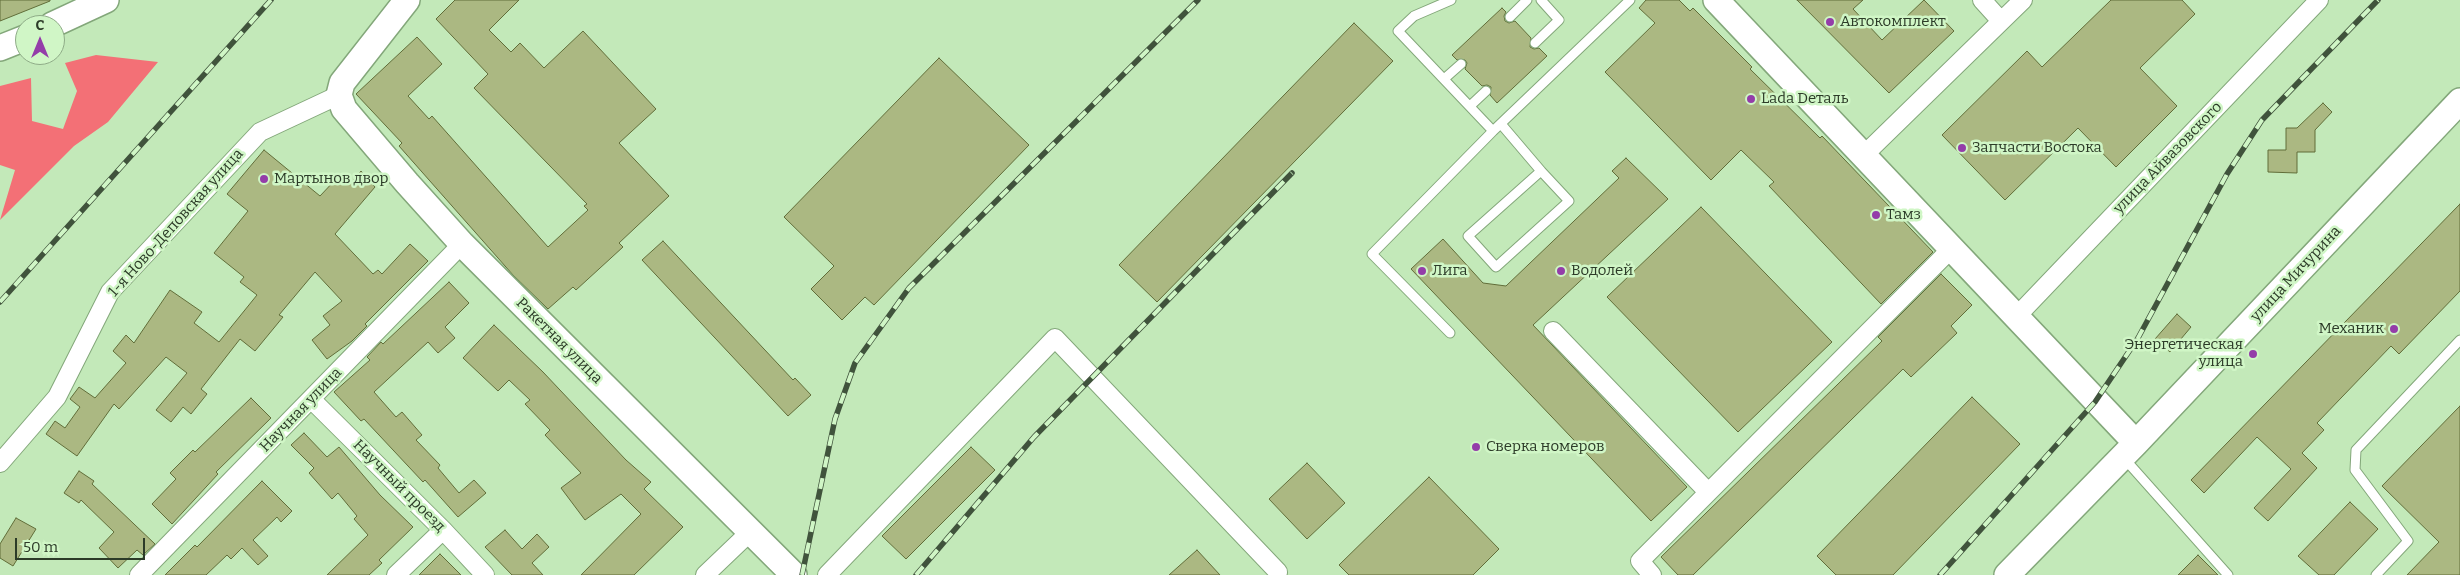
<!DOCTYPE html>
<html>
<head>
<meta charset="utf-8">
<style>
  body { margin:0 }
  #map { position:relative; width:2460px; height:575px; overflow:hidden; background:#c3e9b9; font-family:Bitter,serif }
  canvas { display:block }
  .north { position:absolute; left:15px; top:15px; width:50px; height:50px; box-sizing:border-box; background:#d0f6c6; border:1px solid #8eab87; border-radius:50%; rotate:0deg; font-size:14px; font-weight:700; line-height:20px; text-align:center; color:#2c3b28 }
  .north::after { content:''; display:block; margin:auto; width:18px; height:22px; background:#943da9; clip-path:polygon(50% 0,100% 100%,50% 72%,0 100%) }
  .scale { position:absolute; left:15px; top:538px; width:130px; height:22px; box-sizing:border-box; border:2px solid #2c3b28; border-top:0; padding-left:6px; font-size:15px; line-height:18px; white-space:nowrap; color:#2c3b28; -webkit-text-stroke:4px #d0f6c6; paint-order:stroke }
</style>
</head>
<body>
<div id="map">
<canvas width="2460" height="575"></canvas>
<div class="north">С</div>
<div class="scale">50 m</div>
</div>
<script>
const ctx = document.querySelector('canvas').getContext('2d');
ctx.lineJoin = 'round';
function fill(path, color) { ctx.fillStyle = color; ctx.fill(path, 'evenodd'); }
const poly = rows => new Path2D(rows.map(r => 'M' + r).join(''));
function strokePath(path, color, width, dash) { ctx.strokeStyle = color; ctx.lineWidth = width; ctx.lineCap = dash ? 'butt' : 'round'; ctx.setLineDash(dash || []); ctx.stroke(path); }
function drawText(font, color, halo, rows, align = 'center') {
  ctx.font = font + ' Bitter,serif'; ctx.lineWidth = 5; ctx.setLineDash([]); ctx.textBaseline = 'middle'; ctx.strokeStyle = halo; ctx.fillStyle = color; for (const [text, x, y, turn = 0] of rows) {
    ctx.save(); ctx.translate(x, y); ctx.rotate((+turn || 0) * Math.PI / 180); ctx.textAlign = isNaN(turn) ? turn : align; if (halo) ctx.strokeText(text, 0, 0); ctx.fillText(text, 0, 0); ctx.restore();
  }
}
fill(poly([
  [96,55,158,62,108,122,74,146,0,220,15,170,0,165,0,86,31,78,32,121,63,129,77,91,65,63]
]), '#f37076');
const building = poly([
  [0,0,50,0,50,1,0,21,0,0],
  [455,0,519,0,489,30,511,52,520,43,544,68,583,31,656,109,619,143,669,196,619,243,623,247,576,290,573,287,548,309,513,275,399,146,402,143,356,94,417,37,442,64,408,96,429,119,432,116,548,247,588,210,584,206,587,204,474,88,488,74,436,19,455,0],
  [1646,0,1679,0,1690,11,1693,8,1752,67,1750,69,1820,138,1822,136,1933,252,1881,304,1769,186,1774,182,1741,150,1711,180,1605,72,1655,23,1639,8,1646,0],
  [1797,0,1863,0,1853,9,1882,40,1924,0,1954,31,1889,93,1797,0],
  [2111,0,2182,0,2195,14,2140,68,2177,106,2116,167,2078,128,2005,200,1942,135,2027,51,2042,67,2111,0],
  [1502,8,1506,12,1504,16,1505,21,1509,23,1515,21,1531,38,1530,47,1534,49,1539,48,1547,56,1497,103,1490,95,1491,87,1487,85,1482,86,1465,69,1467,63,1465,60,1457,60,1452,55,1502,8],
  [1354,23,1393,61,1157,302,1119,265,1354,23],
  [939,58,1029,145,874,305,865,297,842,320,811,289,834,266,784,217,939,58],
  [2323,103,2332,112,2315,130,2315,152,2297,152,2297,173,2268,172,2268,150,2286,150,2286,128,2297,128,2323,103],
  [264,150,320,196,336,179,350,184,361,171,375,187,335,234,373,274,378,270,382,274,410,244,428,261,365,324,367,326,352,341,327,359,312,340,330,325,323,316,342,301,315,272,279,315,283,317,255,351,240,339,201,389,207,394,191,414,183,407,171,422,156,410,187,373,166,357,119,409,114,404,77,456,46,434,55,421,65,428,80,407,70,399,79,387,95,398,126,363,113,351,126,335,134,343,170,290,202,312,194,323,219,342,257,295,240,282,244,277,214,253,248,211,227,194,264,150],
  [1626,158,1668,199,1533,325,1687,487,1651,521,1411,269,1443,239,1483,283,1506,286,1619,178,1612,171,1626,158],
  [2460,204,2460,291,2399,354,2391,346,2317,423,2324,430,2302,453,2317,468,2268,521,2254,508,2291,469,2257,437,2204,493,2191,480,2460,204],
  [1701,207,1832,342,1738,432,1607,297,1701,207],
  [663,241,793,380,795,378,811,395,788,416,642,260,663,241],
  [1941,274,1972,305,1951,326,1957,333,1911,377,1903,369,1693,575,1678,575,1661,557,1882,341,1878,337,1941,274],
  [449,282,469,303,445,327,455,338,438,353,428,342,374,392,396,417,402,412,422,435,416,440,440,465,438,468,459,493,474,480,486,493,458,517,425,480,423,482,364,419,361,421,334,392,370,360,367,357,381,342,383,344,449,282],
  [2177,314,2191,327,2170,352,2155,339,2177,314],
  [494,325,543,372,626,460,651,482,644,489,683,527,634,575,581,575,641,514,621,494,585,520,561,488,581,473,545,435,550,430,525,404,530,400,509,380,498,391,463,358,494,325],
  [1972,397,2020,444,1893,575,1836,575,1817,556,1972,397],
  [251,398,271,418,216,472,218,474,172,524,152,504,176,479,170,473,193,450,195,452,251,398],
  [2460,406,2460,575,2407,575,2439,542,2382,486,2460,406],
  [304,433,327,457,339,447,380,495,413,527,379,560,382,563,369,575,327,575,368,535,354,519,357,516,338,493,332,499,309,473,314,468,291,445,304,433],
  [971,447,995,470,906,559,882,536,971,447],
  [1307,463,1345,503,1307,539,1269,499,1307,463],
  [79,471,94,481,92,484,155,544,143,555,137,550,118,568,99,548,114,532,81,500,79,503,64,493,79,471],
  [1429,477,1499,549,1473,575,1349,575,1339,565,1429,477],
  [262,481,292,511,281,522,277,517,253,540,268,556,258,565,242,548,231,559,227,555,206,575,165,575,195,545,197,547,262,481],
  [2350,502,2378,529,2334,575,2319,575,2298,556,2350,502],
  [16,518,36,529,13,566,0,558,0,544,16,518],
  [505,530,522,549,537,534,549,547,532,563,543,575,512,575,485,547,505,530],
  [1197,550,1220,575,1169,575,1197,550],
  [440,554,461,575,419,575,440,554],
  [2198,555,2218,575,2178,575,2198,555]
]);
fill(building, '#abb882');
strokePath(building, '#616d39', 1);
const lane = poly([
  [1451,0,1414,16,1398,31,1493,131],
  [1510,17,1527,0],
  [1535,43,1559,20,1541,0],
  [1444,79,1461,64],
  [1470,106,1486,91],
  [1501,124,1541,171,1468,236,1496,267,1569,201,1541,171],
  [1450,333,1372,254,1493,131,1630,0],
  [2123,457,2228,575],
  [2376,575,2408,541,2355,470,2356,450,2460,340]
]);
const street = poly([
  [1982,0,2001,21],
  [1864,155,2023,0],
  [2017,316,2319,0],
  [1553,331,1708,492],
  [311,399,443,530,485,575],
  [0,463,57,397,110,292,260,132,339,95],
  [139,575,462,244],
  [396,575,443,530],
  [705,575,750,532],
  [827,575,1055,338,1278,572],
  [1652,575,1640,561,1952,248]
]);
const secondary = poly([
  [407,0,342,83,339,95,344,109,407,183,462,244,794,575],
  [1716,0,2136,443],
  [52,25,106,0],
  [0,48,25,38],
  [2007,575,2136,443,2460,101]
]);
strokePath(lane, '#83a77a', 11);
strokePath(street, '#83a77a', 20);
strokePath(secondary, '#83a77a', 28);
strokePath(lane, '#fff', 9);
strokePath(street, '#fff', 18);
strokePath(secondary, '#fff', 25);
const rail = poly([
  [0,302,271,0],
  [802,575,835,419,855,363,909,288,1198,0],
  [916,575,1034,437,1292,173],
  [1940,575,2095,402,2138,338,2227,174,2262,120,2378,0]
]);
strokePath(rail, '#40533c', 5.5);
strokePath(rail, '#d0f6c6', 4, [11]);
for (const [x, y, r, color] of [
  [1830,22,5,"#943da9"],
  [1751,99,5,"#943da9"],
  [1962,148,5,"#943da9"],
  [264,179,5,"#943da9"],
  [1876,215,5,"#943da9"],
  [1422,271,5,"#943da9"],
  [1561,271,5,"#943da9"],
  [2394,329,5,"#943da9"],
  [2253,354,5,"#943da9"],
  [1476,447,5,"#943da9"]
]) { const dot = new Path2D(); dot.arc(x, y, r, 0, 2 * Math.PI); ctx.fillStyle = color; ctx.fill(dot); strokePath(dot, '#d0f6c6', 2); }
drawText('15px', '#2c3b28', '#d0f6c6', [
  ["Автокомплект",1840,22],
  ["Lada Dеталь",1761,99],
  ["Запчасти Востока",1972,148],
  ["Мартынов двор",274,179],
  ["Тамз",1886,215],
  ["Лига",1432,271],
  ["Водолей",1571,271],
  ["Механик",2384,329,"right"],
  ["Энергетическая",2243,345,"right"],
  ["улица",2243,362,"right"],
  ["Сверка номеров",1486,447]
], 'left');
drawText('15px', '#2c3b28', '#d0f6c6', [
  ["улица Айвазовского",2168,158,-46],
  ["1-я Ново-Деповская улица",176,223,-48],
  ["улица Мичурина",2296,274,-47],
  ["Ракетная улица",559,341,45],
  ["Научная улица",301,410,-46],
  ["Научный проезд",399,486,45]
]);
</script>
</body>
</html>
